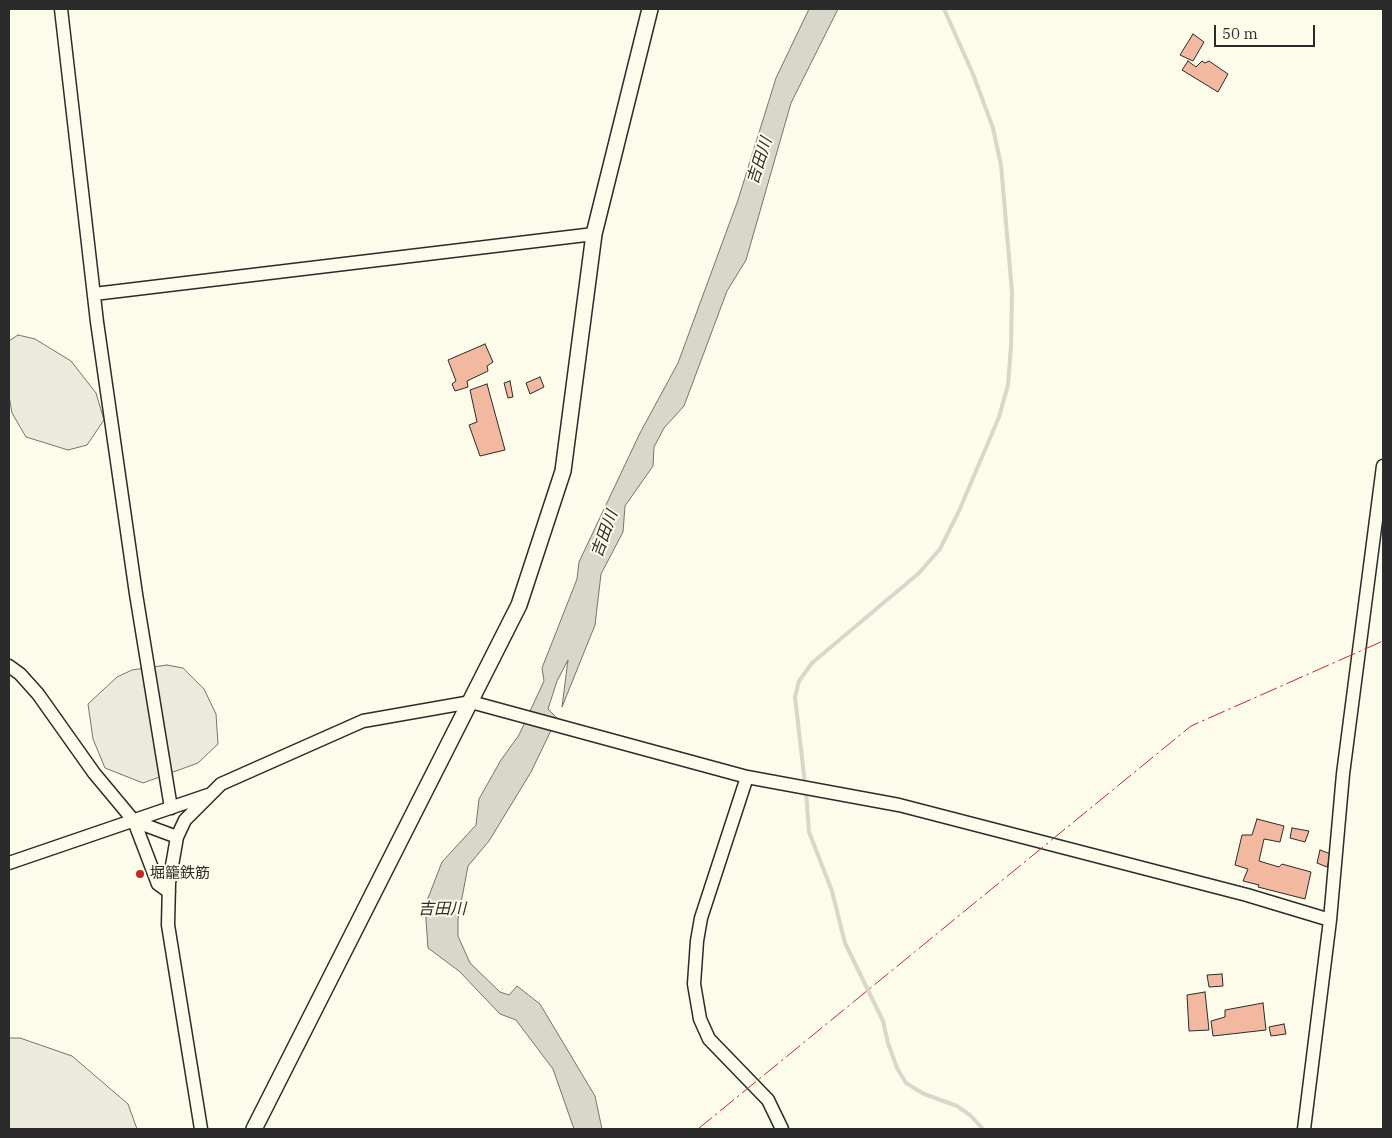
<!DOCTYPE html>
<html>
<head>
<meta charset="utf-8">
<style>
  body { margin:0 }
  #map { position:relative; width:1392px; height:1138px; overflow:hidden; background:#fdfbea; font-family:"IBM Plex Serif",serif }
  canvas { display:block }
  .frame { position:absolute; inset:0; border:10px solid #2b2b2b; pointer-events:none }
  .scale { position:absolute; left:1214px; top:25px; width:101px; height:22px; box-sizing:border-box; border:2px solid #2b2b2b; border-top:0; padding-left:6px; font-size:15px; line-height:18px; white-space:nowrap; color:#2b2b2b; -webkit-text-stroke:4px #fdfbea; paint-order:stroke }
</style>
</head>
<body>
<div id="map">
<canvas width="1392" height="1138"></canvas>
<div class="frame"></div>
<div class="scale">50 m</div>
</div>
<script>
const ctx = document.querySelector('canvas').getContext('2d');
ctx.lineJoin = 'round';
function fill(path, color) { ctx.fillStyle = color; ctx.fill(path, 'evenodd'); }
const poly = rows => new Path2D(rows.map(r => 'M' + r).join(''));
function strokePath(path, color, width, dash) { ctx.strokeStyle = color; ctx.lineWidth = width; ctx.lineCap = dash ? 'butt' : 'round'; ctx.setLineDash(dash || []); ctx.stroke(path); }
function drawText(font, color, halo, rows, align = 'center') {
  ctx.font = font + ' "IBM Plex Serif","Noto Sans JP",serif'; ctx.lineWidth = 4; ctx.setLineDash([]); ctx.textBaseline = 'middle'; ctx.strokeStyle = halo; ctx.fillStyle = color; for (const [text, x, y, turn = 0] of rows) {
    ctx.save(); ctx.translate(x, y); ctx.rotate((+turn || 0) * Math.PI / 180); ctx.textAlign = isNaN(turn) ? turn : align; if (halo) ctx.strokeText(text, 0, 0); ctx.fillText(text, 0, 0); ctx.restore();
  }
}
const green = poly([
  [18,335,35,339,71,361,96,393,104,420,87,445,68,450,26,437,12,413,9,396,9,341,18,335],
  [167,665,183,668,204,689,216,714,218,744,198,763,143,783,105,768,93,739,88,704,117,677,132,670,167,665],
  [9,1038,20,1038,72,1056,128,1104,137,1129,9,1129,9,1038]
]);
fill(green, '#ecebdb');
strokePath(green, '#74746e', 1);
const water = poly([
  [809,9,838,9,791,103,746,260,727,291,684,406,664,428,654,447,653,466,625,506,623,532,601,574,595,625,562,707,568,660,557,681,548,709,557,718,531,772,489,841,468,866,458,919,458,936,470,963,500,992,509,995,517,986,540,1004,595,1096,602,1129,574,1129,553,1069,516,1020,500,1014,459,971,428,948,425,906,442,862,476,825,479,799,501,760,519,735,544,681,542,668,577,579,579,562,640,433,678,363,738,200,776,78,809,9]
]);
fill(water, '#d8d7c9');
strokePath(water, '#74746e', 1);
strokePath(poly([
  [805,784,795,697,799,681,812,663,919,573,940,549,959,511,999,417,1008,385,1011,346,1012,292,1001,165,993,128,973,74,944,9],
  [806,791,809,832,832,891,845,943,883,1021,888,1043,897,1068,906,1083,924,1094,957,1106,970,1115,983,1129]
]), '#d8d7c9', 4);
const building = poly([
  [1193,34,1204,42,1193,61,1180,55,1193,34],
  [1188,61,1196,67,1202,61,1205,63,1209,61,1228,74,1218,92,1182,70,1188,61],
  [485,344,493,362,487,366,488,371,467,381,468,387,455,391,452,384,456,381,448,360,485,344],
  [540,377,544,387,530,394,526,383,540,377],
  [510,381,513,397,508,398,504,383,510,381],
  [487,384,505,450,480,456,469,425,477,422,470,390,487,384],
  [1257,819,1284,826,1280,842,1264,839,1259,861,1279,867,1282,864,1311,872,1305,899,1258,887,1259,885,1243,881,1248,869,1235,865,1242,835,1252,835,1257,819],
  [1292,828,1309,831,1305,842,1290,838,1292,828],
  [1320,850,1331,854,1327,867,1317,863,1320,850],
  [1222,974,1223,986,1209,987,1207,975,1222,974],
  [1205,992,1209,1030,1189,1031,1187,995,1205,992],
  [1263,1003,1266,1030,1213,1036,1211,1021,1225,1017,1225,1010,1263,1003],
  [1284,1024,1286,1034,1271,1036,1269,1027,1284,1024]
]);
fill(building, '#f2b8a0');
strokePath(building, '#2b2b2b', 1);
const minor = poly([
  [61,9,97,322,136,594,171,808],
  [94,294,594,234],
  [9,666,20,674,38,694,94,773,134,821,177,837],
  [747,777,701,918,697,941,694,984,700,1019,709,1039,768,1100,782,1129],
  [134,821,158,884,169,892],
  [9,863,208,795],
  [1330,920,1343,774,1383,466],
  [201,1129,168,925,169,883,177,837,185,820,221,784,363,721,471,702,747,777,899,805,1247,895,1330,920,1304,1129]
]);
const tertiary = poly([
  [254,1129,519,605,563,471,594,234,650,9]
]);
strokePath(minor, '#2b2b2b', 15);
strokePath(tertiary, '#2b2b2b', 18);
strokePath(minor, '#fdfbea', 12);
strokePath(tertiary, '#fdfbea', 15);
strokePath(poly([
  [698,1129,1191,726,1383,641]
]), '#c62828', 1, [18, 4, 2.5, 4]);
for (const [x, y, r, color] of [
  [140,874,5,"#c62828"]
]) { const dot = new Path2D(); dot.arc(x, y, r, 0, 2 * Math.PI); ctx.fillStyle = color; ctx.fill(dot); strokePath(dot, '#fdfbea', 2); }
drawText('15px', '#2b2b2b', '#fdfbea', [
  ["堀籠鉄筋",150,874]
], 'left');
drawText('italic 16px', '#2b2b2b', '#fdfbea', [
  ["吉田川",760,161,-72],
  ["吉田川",605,534,-70],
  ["吉田川",442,909]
]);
</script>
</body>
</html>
